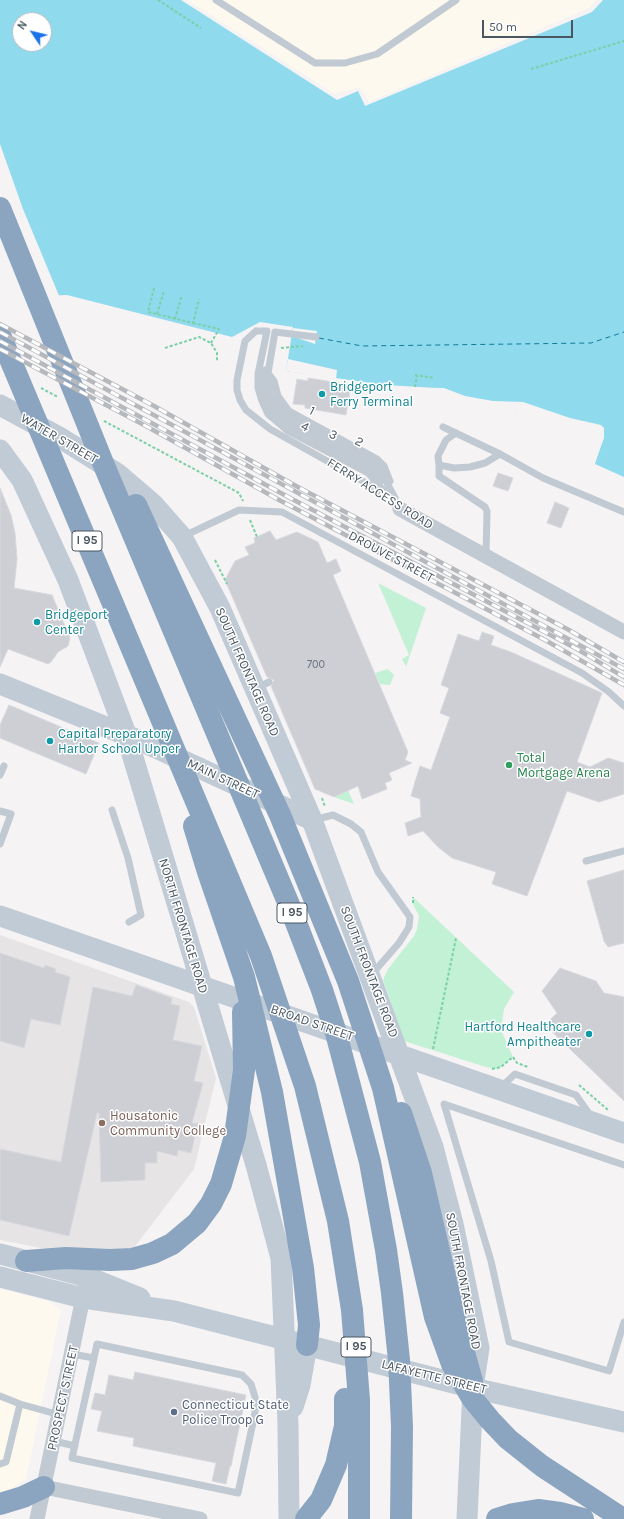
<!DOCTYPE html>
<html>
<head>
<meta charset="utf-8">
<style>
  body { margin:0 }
  #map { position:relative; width:624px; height:1519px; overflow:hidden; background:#f5f3f3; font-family:Karla,sans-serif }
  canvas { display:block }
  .north { position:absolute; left:12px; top:12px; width:40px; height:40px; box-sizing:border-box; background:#fff; border:1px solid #b7bbc0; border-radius:50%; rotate:305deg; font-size:11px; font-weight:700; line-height:16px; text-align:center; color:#4a5661 }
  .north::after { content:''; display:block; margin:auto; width:14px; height:18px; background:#1a73e8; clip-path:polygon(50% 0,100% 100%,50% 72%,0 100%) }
  .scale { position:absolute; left:482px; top:20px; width:91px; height:18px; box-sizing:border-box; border:2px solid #4a5661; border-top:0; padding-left:5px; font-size:12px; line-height:14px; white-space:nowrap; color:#4a5661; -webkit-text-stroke:3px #fff; paint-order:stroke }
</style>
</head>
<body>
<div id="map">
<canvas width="624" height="1519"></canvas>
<div class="north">N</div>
<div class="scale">50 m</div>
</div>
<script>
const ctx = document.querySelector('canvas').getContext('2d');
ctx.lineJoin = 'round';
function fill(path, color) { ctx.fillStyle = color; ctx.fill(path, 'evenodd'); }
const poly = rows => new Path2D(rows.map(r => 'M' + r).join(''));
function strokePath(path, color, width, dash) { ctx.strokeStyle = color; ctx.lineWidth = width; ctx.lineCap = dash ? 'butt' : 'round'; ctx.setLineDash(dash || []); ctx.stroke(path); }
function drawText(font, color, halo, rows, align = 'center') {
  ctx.font = font + ' Karla,sans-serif'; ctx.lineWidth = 3; ctx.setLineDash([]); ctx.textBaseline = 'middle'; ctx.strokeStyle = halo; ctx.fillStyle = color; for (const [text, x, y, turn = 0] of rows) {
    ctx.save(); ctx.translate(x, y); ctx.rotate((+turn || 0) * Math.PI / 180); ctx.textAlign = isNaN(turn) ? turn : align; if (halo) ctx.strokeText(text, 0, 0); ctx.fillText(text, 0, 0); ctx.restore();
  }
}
fill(poly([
  [187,0,596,0,589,8,369,102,359,87,335,94],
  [0,1289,48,1301,61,1310,26,1479,8,1491,0,1492]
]), '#fdf9ef');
fill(poly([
  [0,935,189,1002,194,1007,216,1078,194,1169,133,1249,116,1251,46,1249,0,1240]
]), '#e6e4e5');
fill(poly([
  [378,583,426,608,406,667,402,659,409,655],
  [388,669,394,675,390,685,380,684,375,673],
  [348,790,354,804,334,797],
  [413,897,514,992,504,1009,501,1030,513,1057,501,1067,496,1069,486,1067,404,1041,383,980,388,969,414,936,417,929,419,916,412,902]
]), '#c3f1d5');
fill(poly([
  [0,0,181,0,337,100,358,91,365,106,592,12,603,0,624,0,624,477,595,464,603,436,596,427,518,411,513,419,446,396,437,388,385,385,286,371,293,327,260,322,232,337,67,295,0,298],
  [20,20,44,20,44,44,20,44]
]), '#90daee');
fill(poly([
  [0,144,23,209,60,298,0,300],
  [293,328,317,331,315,344,292,336],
  [288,359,337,370,336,379,286,371],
  [437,388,444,388,465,396,493,401,523,402,570,418,601,425,604,428,604,438,595,463,593,462,601,438,595,429,519,413,517,413,512,421,473,417,453,406,438,392]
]), '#f5f3f3');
strokePath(poly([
  [319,338,362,346,591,343,624,332]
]), '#0c7c9b', 1, [5, 4]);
const building = poly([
  [308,378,351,385,346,415,305,408,305,405,293,404,297,379,308,381,308,378],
  [498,473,513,478,508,491,493,486,498,473],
  [0,488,11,515,15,533,17,559,14,588,52,595,70,638,68,646,58,652,51,662,48,664,8,649,0,667,0,488],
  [555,502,569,508,561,528,547,523,555,502],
  [270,531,276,540,297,532,318,542,327,563,336,559,341,571,333,575,408,752,405,760,412,763,389,773,392,780,385,783,387,789,362,799,358,786,334,797,315,789,271,686,274,680,267,677,225,580,235,561,249,555,245,547,255,543,254,538,270,531],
  [482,632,494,636,491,645,511,652,602,693,577,762,590,767,608,758,624,763,624,794,599,802,567,791,527,896,492,884,496,872,452,858,438,847,423,831,408,836,405,823,421,817,420,799,411,796,415,782,420,766,431,770,450,717,440,713,449,688,441,685,458,634,479,641,482,632],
  [9,705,99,743,86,774,0,738,0,725,9,705],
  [624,870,624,943,608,947,604,941,587,881,624,870],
  [0,953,44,968,45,965,56,969,55,972,70,977,60,1025,31,1019,24,1048,0,1041,0,953],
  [560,968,596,981,604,993,624,997,624,1101,545,1025,557,1013,542,991,560,968],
  [136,985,172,998,171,1004,180,1006,173,1040,202,1046,194,1081,203,1083,192,1123,198,1124,191,1153,178,1150,177,1156,157,1151,157,1163,145,1163,145,1180,101,1182,99,1113,97,1113,69,1236,0,1220,0,1149,61,1162,93,987,132,996,136,985],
  [135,1372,246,1395,231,1466,230,1466,226,1484,212,1481,216,1463,133,1446,134,1438,97,1431,102,1411,91,1409,95,1393,105,1395,109,1375,133,1380,135,1372]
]);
fill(building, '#cdcfd5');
strokePath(building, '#d7d9de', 1);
strokePath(poly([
  [158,0,201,28],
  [531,69,624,41],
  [154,288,148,312,193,323,199,299],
  [157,314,164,291],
  [175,319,182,295],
  [193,323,219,329,211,343],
  [165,348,199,337,211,343,217,353,217,362],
  [281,348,303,346],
  [415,375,434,378],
  [415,387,417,376],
  [41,388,58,397],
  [104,421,239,493,243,501],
  [250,520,257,537],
  [215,560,227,584],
  [322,798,325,807],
  [413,903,413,897],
  [433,1049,456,938],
  [492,1069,501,1067,513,1057,517,1063,528,1067],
  [579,1085,608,1110]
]), '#7ad0a6', 2, [3, 2]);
strokePath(poly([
  [216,0,315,63,345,63,377,54,456,0],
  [256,331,267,331,258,374,258,388,262,401,268,414,288,431,368,473,400,509,368,484,270,429,246,410,240,400,237,390,237,380,245,341,256,331],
  [316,337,275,332,268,373,270,395,279,408,290,419,374,464,380,470,395,498],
  [265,370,263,388,266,398,278,416,292,427,370,468,381,481],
  [268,373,274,381,278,396,289,411,377,459,384,466,390,481],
  [443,427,500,454,543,478,624,512],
  [456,433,446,440,438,456,439,465,454,468,470,467,485,463,500,454],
  [439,465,439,476,485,507,487,511,486,556],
  [184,536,239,510,282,512,582,673,609,692,624,706],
  [257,688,269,682],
  [0,775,4,766],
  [112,810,128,858,141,915,129,922],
  [0,811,11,814,0,844],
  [314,820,333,815,351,824,361,832,378,872,410,917,409,927,399,943,372,974],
  [586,861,624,851],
  [501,1087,515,1074,576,1095,590,1115],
  [624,1165,444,1104,491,1261,509,1342,609,1371,624,1322],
  [72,1354,94,1358,72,1458,238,1493,255,1413,255,1397,251,1384,242,1375,97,1344,94,1358],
  [0,1396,20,1404,60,1415],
  [54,1441,75,1446],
  [0,1464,6,1462,20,1404]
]), '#c1cad2', 7);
strokePath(poly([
  [400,509,624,632],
  [44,1487,200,1519],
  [37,1519,85,1288]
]), '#c1cad2', 15);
strokePath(poly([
  [0,405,59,437,118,474,153,504,182,537,220,608,312,820,433,1147,453,1224,479,1348,473,1388,467,1519],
  [0,450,22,480,68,580,126,734,256,1165,281,1258,288,1424,289,1519],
  [0,684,143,742,312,820],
  [0,916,624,1133],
  [0,1254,88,1277,140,1298],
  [0,1277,83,1298,174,1311,473,1388,624,1422],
  [293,1407,300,1385,307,1345]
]), '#c1cbd6', 21);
strokePath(poly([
  [0,208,103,463,290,907,322,990,336,1033,370,1162,386,1250,392,1293,399,1360,402,1427,401,1519],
  [0,335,261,956,305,1086,338,1221,352,1310,359,1400,359,1519],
  [136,505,280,815,348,981,383,1088,435,1317,452,1364,472,1398,490,1420,508,1439,542,1466,623,1519],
  [194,826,208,872,244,977,272,1092,303,1268,309,1325,307,1345],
  [401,1113,421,1173,455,1320,472,1381],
  [26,1261,66,1258,110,1260,132,1259,153,1253,172,1244,197,1223,211,1204,221,1184,235,1136,244,1070,243,1012],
  [0,1504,23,1497,44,1487],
  [306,1519,321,1500,336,1465,345,1426,345,1399],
  [497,1519,513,1514,538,1510,560,1513,583,1519]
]), '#8ba5c1', 22);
const rail = poly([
  [0,324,154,406,296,486,569,630,624,662],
  [0,332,624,669],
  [0,341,292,499,577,649,624,677],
  [0,349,144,425,281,501,545,640,624,685]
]);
strokePath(rail, '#b5b8bd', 4.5);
strokePath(rail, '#fff', 3, [9]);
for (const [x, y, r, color] of [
  [322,394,4,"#0f9aa8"],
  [37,622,4,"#0f9aa8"],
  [50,741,4,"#0f9aa8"],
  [509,765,4,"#2e9e5b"],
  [589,1034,4,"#0f9aa8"],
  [102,1123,4,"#8d6e63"],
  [174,1412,4,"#5c6f8a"]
]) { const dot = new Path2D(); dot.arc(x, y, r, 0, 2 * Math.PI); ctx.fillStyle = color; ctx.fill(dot); strokePath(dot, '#fff', 1.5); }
drawText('11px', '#6b747e', null, [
  ["700",316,665]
]);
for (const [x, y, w] of [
  [87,541,30],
  [292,913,30],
  [356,1347,30]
]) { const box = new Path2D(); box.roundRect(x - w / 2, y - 10, w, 20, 3); ctx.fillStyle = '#fff'; ctx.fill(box); strokePath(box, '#4a5661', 1); }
drawText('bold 12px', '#4a5661', null, [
  ["I 95",87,541],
  ["I 95",292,913],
  ["I 95",356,1347]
]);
drawText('13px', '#0d838f', '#fff', [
  ["Bridgeport",330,387],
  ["Ferry Terminal",330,402],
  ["Bridgeport",45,615],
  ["Center",45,630],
  ["Capital Preparatory",58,734],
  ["Harbor School Upper",58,749],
  ["Hartford Healthcare",581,1027,"right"],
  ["Ampitheater",581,1042,"right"]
], 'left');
drawText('13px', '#4a5661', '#fff', [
  ["1",312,411,28],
  ["4",305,427,28],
  ["3",333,435,27],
  ["WATER STREET",59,439,30],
  ["2",359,442,28],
  ["FERRY ACCESS ROAD",380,494,32],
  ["DROUVE STREET",391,557,28],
  ["SOUTH FRONTAGE ROAD",247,672,66],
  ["MAIN STREET",223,779,25],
  ["NORTH FRONTAGE ROAD",183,926,73],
  ["SOUTH FRONTAGE ROAD",369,972,69],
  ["BROAD STREET",312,1023,19],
  ["SOUTH FRONTAGE ROAD",463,1281,79],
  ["LAFAYETTE STREET",434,1377,14],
  ["PROSPECT STREET",63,1398,-78]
]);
drawText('13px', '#27864d', '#fff', [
  ["Total",517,758],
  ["Mortgage Arena",517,773]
], 'left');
drawText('13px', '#785e54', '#fff', [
  ["Housatonic",110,1116],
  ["Community College",110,1131]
], 'left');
drawText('13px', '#4e5e75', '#fff', [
  ["Connecticut State",182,1405],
  ["Police Troop G",182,1420]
], 'left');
</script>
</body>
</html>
